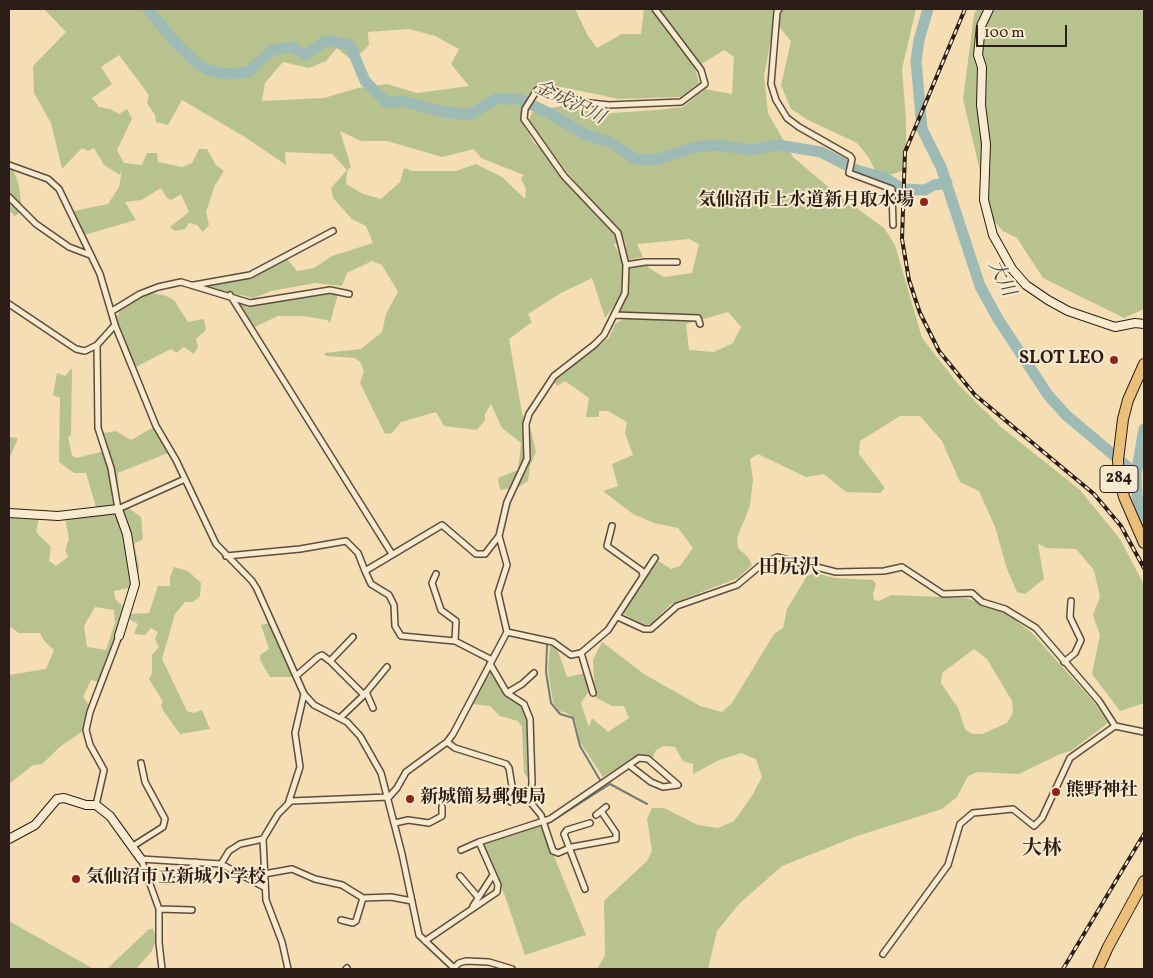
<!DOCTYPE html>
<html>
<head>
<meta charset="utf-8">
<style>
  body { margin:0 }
  #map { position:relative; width:1153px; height:978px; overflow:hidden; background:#f5deb4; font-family:Vollkorn,serif }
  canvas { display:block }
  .frame { position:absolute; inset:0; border:10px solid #2c1d17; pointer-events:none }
  .scale { position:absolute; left:976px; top:25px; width:91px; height:22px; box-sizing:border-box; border:2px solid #2c1d17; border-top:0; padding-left:6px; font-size:15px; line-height:18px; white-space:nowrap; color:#2c1d17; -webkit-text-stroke:4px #f8eace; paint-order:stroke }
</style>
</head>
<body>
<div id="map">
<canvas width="1153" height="978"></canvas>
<div class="frame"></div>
<div class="scale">100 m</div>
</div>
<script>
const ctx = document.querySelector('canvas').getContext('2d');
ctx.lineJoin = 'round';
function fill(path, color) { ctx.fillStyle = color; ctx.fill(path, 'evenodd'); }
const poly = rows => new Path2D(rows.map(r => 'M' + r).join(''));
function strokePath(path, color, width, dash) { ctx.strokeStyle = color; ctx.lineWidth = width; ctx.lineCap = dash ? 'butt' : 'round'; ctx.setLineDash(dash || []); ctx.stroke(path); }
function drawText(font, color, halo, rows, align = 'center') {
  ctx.font = font + ' Vollkorn,"Noto Serif JP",serif'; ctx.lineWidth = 4; ctx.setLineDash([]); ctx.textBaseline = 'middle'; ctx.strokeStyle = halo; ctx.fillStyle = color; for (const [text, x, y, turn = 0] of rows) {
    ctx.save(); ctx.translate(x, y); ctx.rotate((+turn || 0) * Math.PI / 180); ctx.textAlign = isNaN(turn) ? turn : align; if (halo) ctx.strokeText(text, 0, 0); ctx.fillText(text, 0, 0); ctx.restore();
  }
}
fill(poly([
  [44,9,575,9,588,36,597,48,622,34,641,34,644,9,916,9,902,69,906,120,906,170,889,175,875,170,869,158,857,143,808,120,791,109,781,85,791,41,780,28,772,34,764,76,768,113,793,157,832,190,884,228,895,245,922,338,958,384,1001,427,1080,490,1120,539,1144,585,1144,703,1120,711,1092,674,1100,635,1093,615,1100,597,1094,570,1076,549,1047,548,1038,544,1044,579,1025,594,1017,592,1007,569,995,527,979,491,960,482,942,441,920,416,900,416,860,441,859,454,885,488,880,493,846,492,824,474,806,477,758,454,750,459,753,480,750,506,737,538,738,548,748,557,752,565,738,578,671,604,651,624,644,625,622,613,657,560,671,569,680,566,693,548,678,528,654,523,633,514,603,491,618,486,612,464,633,455,625,433,627,422,608,411,599,411,599,417,586,417,589,398,565,381,557,386,554,381,566,368,609,338,615,324,631,314,618,312,627,294,628,267,647,264,649,268,664,277,692,273,699,244,689,239,637,244,643,257,629,260,624,239,566,171,529,120,532,112,562,106,584,111,612,113,657,110,683,107,705,89,732,94,734,57,724,50,695,68,699,83,680,97,619,99,542,83,522,106,523,124,534,143,546,153,618,237,620,243,614,244,624,264,623,294,605,318,592,278,561,293,528,314,532,322,509,339,522,413,531,431,536,452,530,466,528,481,519,487,500,490,498,478,518,470,521,443,502,428,491,404,485,414,485,420,477,430,444,426,436,412,401,422,392,433,385,434,360,383,364,371,360,362,355,358,326,356,324,353,361,349,382,332,386,314,398,292,382,265,372,261,347,273,342,286,315,283,271,291,254,298,202,287,248,278,287,259,297,271,314,268,332,256,373,243,366,226,352,219,333,198,331,188,347,170,332,154,285,152,286,165,245,137,182,100,168,125,156,122,155,115,147,103,149,95,119,55,101,67,112,84,92,98,99,107,110,109,119,114,127,109,132,119,117,150,124,163,142,165,147,153,157,153,158,162,182,167,192,163,199,149,207,149,216,165,224,171,215,185,206,212,209,225,203,232,197,225,189,223,185,229,175,231,170,227,189,212,181,194,171,200,166,197,161,188,141,200,125,202,136,220,84,235,74,211,108,204,119,187,122,169,120,175,104,165,94,148,88,151,82,148,62,169,51,123,34,93,33,66,66,32],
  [409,29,435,36,459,49,451,64,469,86,417,93,387,84,358,88,324,98,262,101,265,83,283,62,309,68,326,61,337,48,349,58,361,53,369,45,368,32],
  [340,131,361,141,387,141,442,157,474,149,481,158,524,175,521,178,526,189,525,199,502,177,476,164,456,171,413,171,404,168,400,182,381,199,363,194,346,184,347,171,351,167],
  [728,312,741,327,733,343,714,352,689,350,686,324],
  [977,9,1144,9,1144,309,1124,318,1043,278,1017,238,1003,231,991,218,963,99,974,15],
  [9,156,19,186,22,211,15,216,9,211],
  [149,293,164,295,174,300,188,322,204,319,206,330,196,339,198,347,194,354,184,347,176,353,171,349,134,368,116,316,119,314,117,304],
  [329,293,338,294,330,323,327,320,303,316,278,316,255,327,237,301,251,305],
  [72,368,71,435,68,437,72,455,76,458,109,450,104,433,116,431,131,440,154,427,168,453,118,473,119,506,101,510,96,507,86,473,74,473,59,462,60,398,53,395,57,373,65,376],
  [9,437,18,438,11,455,9,457],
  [127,507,141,517,143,539,134,544,139,566,138,580,129,588,114,591,115,599,124,607,100,682,91,680,83,697,90,706,83,731,61,746,42,764,33,765,9,784,9,675,46,669,54,650,45,642,40,633,19,633,9,626,9,517,40,512,36,532,51,547,49,561,56,566,68,557,65,550,69,539,65,518],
  [95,607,114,610,115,623,106,650,87,647,84,626],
  [174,567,188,571,201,583,200,596,193,602,185,602,175,614,162,659,187,711,193,713,202,710,210,729,180,734,164,712,161,705,163,702,149,679,152,673,152,655,159,647,155,639,158,632,151,628,145,635,134,634,138,624,129,619,131,614,149,613,158,586,170,586,170,577],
  [814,573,835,578,873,580,876,584,873,594,874,600,879,601,891,595,966,598,1004,612,1031,632,1093,701,1108,723,1071,751,1060,754,1019,774,978,772,968,776,957,797,942,809,857,836,782,866,739,904,717,931,708,969,597,969,605,955,604,901,647,861,652,851,647,819,652,808,664,808,698,825,718,828,734,821,752,796,762,777,756,759,741,753,719,760,693,774,693,764,683,761,675,747,663,746,656,750,653,757,631,759,603,777,580,742,575,720,567,713,559,711,553,702,548,670,550,646,557,648,567,677,586,673,590,690,581,703,589,727,592,718,608,732,629,718,624,706,612,706,595,697,593,660,602,642,644,674,700,706,722,712,732,703,774,634,783,628,787,609,807,576],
  [974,649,987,659,1012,701,1013,713,1007,723,982,734,972,734,965,729,958,708,941,683,942,673],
  [270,623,294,677,270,677,260,660,260,655,269,649,261,625],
  [492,672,509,697,522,705,526,712,528,721,528,778,524,773,522,727,518,721,500,716,490,706,472,704,489,673],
  [541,824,586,935,525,955,505,896,483,848,487,840],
  [9,921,92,968,97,969,9,969],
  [149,929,153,929,156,938,152,951,136,969,107,969]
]), '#b8c28f');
strokePath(poly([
  [547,645,546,672,551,703,560,714,573,718,580,746,600,780],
  [546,825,610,784,647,804]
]), '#707c75', 2);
strokePath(poly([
  [148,9,174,41,195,62,206,69,224,74,248,72,272,50,292,47,305,55,324,42,331,41,350,45,365,81,387,103,402,101,440,111,469,115,496,99,519,99,551,114,584,134,610,142,635,159,655,160,696,147,718,145,751,150,778,145,821,152,856,170,885,178,903,189,925,190,934,185,947,183],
  [928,9,919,40,916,61,922,129,941,167,980,286,998,319,1048,395,1066,415,1136,474],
  [1144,429,1136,474,1137,496,1144,522]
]), '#9dbbb4', 11);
const street = poly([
  [779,9,777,12,771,84,776,100,787,118,799,127,850,156,852,159,849,173,892,189,893,225],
  [9,165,48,179,59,189,100,274,115,325,156,426,176,460,216,544,252,581,257,589,304,694,314,705,347,722,360,736,381,773,402,854,419,935,455,969],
  [9,197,36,224,69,247,90,255],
  [626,265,645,262,677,262],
  [194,285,250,275,333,231],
  [230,295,392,554],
  [9,304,76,349,85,351,97,345,115,325],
  [112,311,140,294,158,287,181,282,250,303,330,290,349,294],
  [614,315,698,318,700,324],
  [97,345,98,428,111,468,118,509,185,479],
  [612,526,607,546,642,571,643,576],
  [226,556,300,549,346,541,358,553,365,571],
  [436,574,432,583,441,610,456,621,455,641],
  [618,617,644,629,651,629,677,606,737,585,761,565,777,557,836,572,884,571,902,567,943,594,972,593,982,602,1005,609,1036,628,1099,701,1115,726],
  [507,632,553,642,571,655,581,653,608,630,655,558],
  [581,653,593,693],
  [492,660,455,641,401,636,395,626,394,605,389,595,371,584,365,571,442,525,476,554,485,554,499,536],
  [330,661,353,637],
  [1064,662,1075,653,1081,640,1070,617,1071,601],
  [490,664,507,693,524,704,530,719,532,783,530,798,531,803,541,815,553,851,558,853,572,847,616,839,616,833,601,811],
  [296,676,318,657,322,655,330,661,364,695,341,717],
  [366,692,373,708],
  [507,693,522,684,534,673],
  [364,695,387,667],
  [447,742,455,748,506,764,509,768,512,786],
  [511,802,530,799],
  [288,804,300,767,295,733,304,694],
  [96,805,104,770,90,745,86,730,90,712,119,636],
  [596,815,606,807],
  [395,823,408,820,429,823,442,816,442,807],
  [263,839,278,814,291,801,389,797,397,788,406,772,447,742,453,734,507,632,498,593,507,565,499,536,507,502,527,459,526,424,529,414,554,376,594,345,604,335,625,293,626,265,618,233,564,176,524,119,525,109,537,90,549,89,581,102,609,105,681,102,705,84,701,70,655,9],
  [133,846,163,827,165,819,145,782,141,763],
  [461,850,479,842],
  [221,864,264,887],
  [264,874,292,869,315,879,342,885,363,898,391,897,412,901],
  [460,876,478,897],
  [165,881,193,879,195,862],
  [585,889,564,834,567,830,590,823],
  [473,906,493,875],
  [159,909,192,910],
  [341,920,353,923,356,921,363,898],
  [425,941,497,892,498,885,479,842,550,819,639,758,648,759,678,785,663,787,651,782,629,765],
  [883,954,948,865,960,824,973,813,1013,809,1034,826,1042,818,1070,758,1115,726,1144,732],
  [162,969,159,943,159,909,141,859,221,864,229,851,240,844,263,839,266,900,282,942,288,969],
  [346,969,347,968],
  [453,969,459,963,466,961,489,962,512,969]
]);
const secondary = poly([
  [989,9,981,26,978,55,982,67,981,105,986,144,984,200,993,235,1012,269,1026,285,1048,300,1068,311,1115,327,1135,323,1144,324],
  [9,513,58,516,118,509,127,534,135,584,119,636],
  [9,839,35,825,57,799,64,798,86,805,96,805,110,816,141,859]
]);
const highway = poly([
  [1144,364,1128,400,1123,419,1118,460,1119,477,1124,497,1144,543],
  [1098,969,1108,947,1144,881]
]);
strokePath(street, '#5e4d3e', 8);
strokePath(secondary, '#2c1d17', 10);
strokePath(highway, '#2c1d17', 12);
strokePath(street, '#f8eace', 5);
strokePath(secondary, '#f8eace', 8);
strokePath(highway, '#eabf7a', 10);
const rail = poly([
  [965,9,905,152,902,239,909,280,920,313,939,351,975,395,1094,494,1121,526,1144,568],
  [1063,969,1144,834]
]);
strokePath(rail, '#2c1d17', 4);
strokePath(rail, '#f8eace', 2, [5.5]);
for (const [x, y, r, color] of [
  [924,202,5,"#8f2418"],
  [1114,360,5,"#8f2418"],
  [1056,792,5,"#8f2418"],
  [410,799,5,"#8f2418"],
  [76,879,5,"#8f2418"]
]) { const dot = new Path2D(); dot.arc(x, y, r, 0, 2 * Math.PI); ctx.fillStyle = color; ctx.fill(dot); strokePath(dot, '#f8eace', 2); }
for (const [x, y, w] of [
  [1119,479,38]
]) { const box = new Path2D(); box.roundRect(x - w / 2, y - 13.5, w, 27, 4); ctx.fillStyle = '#f8eace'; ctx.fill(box); strokePath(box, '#2c1d17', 1); }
drawText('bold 16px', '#2c1d17', null, [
  ["284",1119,479]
]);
drawText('bold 18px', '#2c1d17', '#f8eace', [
  ["気仙沼市上水道新月取水場",914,202,"right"],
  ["SLOT LEO",1104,360,"right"],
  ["熊野神社",1066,792],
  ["新城簡易郵便局",420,799],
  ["気仙沼市立新城小学校",86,879]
], 'left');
drawText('italic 19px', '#4e4c46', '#f8eace', [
  ["金成沢川",569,104,26],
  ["大川",1000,279,64]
]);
drawText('bold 20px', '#2c1d17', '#f8eace', [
  ["田尻沢",789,569],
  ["大林",1042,850]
]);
</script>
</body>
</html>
